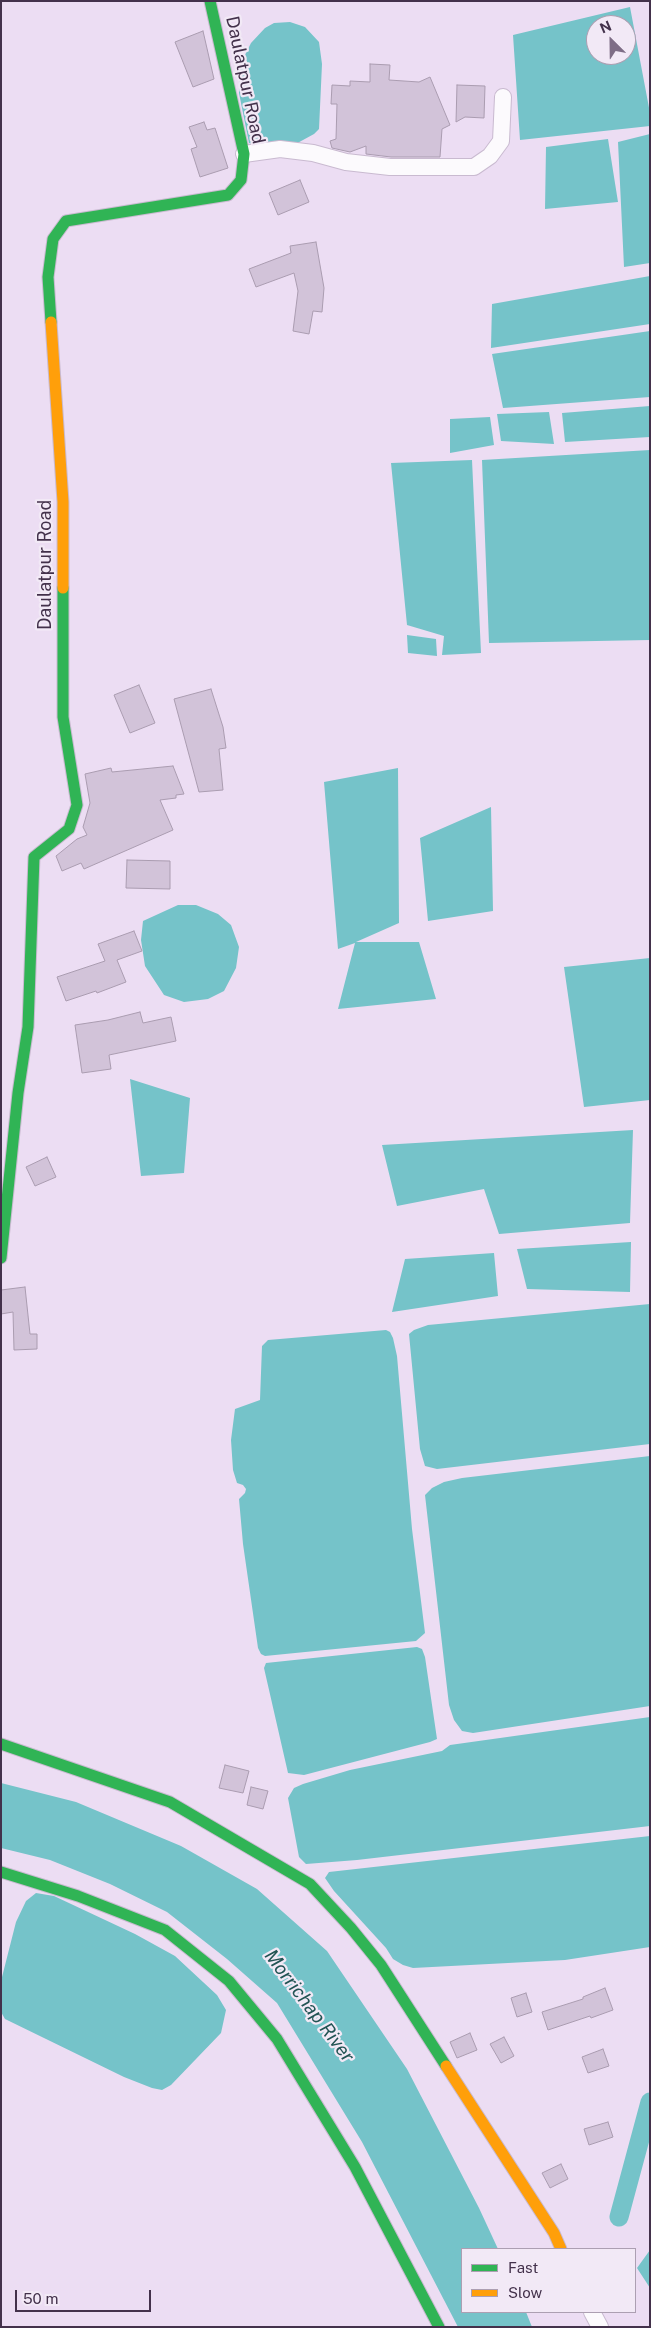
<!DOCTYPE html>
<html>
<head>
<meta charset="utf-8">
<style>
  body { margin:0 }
  #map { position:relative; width:651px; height:2328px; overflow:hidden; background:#ecddf3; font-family:"Public Sans",sans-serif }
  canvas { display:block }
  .frame { position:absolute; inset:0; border:2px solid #43314b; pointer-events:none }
  .legend { position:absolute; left:461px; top:2248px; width:175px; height:65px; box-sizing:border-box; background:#f2e9f6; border:1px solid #ac9fb2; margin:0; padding:6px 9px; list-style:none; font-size:15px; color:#43314b }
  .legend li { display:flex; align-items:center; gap:10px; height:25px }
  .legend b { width:25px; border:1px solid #ac9fb2 }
  .north { position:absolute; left:586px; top:15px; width:50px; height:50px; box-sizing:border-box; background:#f2e9f6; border:1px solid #ac9fb2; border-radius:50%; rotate:337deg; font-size:14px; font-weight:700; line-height:20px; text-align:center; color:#43314b }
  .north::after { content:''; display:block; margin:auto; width:18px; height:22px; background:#7e6d86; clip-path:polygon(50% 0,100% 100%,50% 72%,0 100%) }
  .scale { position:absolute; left:15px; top:2290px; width:136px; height:22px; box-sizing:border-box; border:2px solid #43314b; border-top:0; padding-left:6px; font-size:15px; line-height:18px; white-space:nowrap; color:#43314b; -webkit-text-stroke:4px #f2e9f6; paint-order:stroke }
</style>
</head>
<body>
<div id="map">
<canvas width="651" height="2328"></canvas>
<div class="frame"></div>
<ul class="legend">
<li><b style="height:6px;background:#30b455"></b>Fast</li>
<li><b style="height:6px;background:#ff9f0a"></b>Slow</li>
</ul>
<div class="north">N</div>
<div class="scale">50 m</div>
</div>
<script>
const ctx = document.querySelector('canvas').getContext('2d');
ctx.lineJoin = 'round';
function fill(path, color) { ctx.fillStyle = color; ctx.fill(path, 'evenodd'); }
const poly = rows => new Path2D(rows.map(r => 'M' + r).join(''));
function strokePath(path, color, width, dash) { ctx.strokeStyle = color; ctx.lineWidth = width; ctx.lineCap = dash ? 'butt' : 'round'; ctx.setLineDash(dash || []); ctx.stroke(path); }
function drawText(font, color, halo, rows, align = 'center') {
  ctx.font = font + ' "Public Sans",sans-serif'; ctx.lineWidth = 4.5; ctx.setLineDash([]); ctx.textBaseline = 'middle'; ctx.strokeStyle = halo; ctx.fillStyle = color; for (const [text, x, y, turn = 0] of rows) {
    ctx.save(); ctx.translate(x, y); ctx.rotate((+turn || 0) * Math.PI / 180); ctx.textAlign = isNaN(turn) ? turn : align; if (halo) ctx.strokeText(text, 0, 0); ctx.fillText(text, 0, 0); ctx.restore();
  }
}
fill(poly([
  [630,7,650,113,650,126,520,140,513,35],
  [596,25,626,25,626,55,596,55],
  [290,22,305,27,319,42,322,64,319,129,314,134,292,146,256,145,249,143,239,93,239,67,251,43,265,28,274,23],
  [650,134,650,263,624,267,618,142],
  [608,139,618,202,545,209,546,147],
  [650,276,650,324,491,348,492,304],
  [650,331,650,397,503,408,492,354],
  [650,406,650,437,565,442,562,413],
  [549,412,554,444,501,441,497,414],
  [490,417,494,445,450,453,450,419],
  [650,450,650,640,489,643,482,460],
  [472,460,481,653,442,655,444,636,407,625,391,463],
  [407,635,436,639,437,656,408,653],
  [398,768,399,923,356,942,419,942,436,999,338,1009,355,943,338,949,324,782],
  [491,807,493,911,428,921,420,838],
  [178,905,196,905,218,914,231,925,239,947,236,968,224,991,208,999,184,1002,164,995,145,966,141,940,143,921],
  [650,958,650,1100,584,1107,564,967],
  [130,1079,190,1098,184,1173,141,1176],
  [633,1130,630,1223,499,1234,484,1189,397,1206,382,1145],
  [631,1242,630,1292,527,1289,517,1249],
  [494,1253,498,1296,392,1312,405,1259],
  [650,1304,650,1444,437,1469,425,1466,420,1449,409,1334,414,1330,428,1325],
  [386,1330,390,1332,393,1338,397,1356,412,1529,425,1633,416,1641,265,1656,261,1654,258,1648,243,1544,239,1499,245,1493,246,1489,243,1485,237,1483,233,1470,231,1440,235,1409,260,1400,262,1346,268,1340],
  [650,1456,650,1706,473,1733,462,1731,454,1720,449,1705,425,1495,432,1488,444,1482,462,1478],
  [417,1647,422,1649,425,1657,437,1739,430,1742,304,1775,288,1773,264,1668,266,1663],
  [650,1717,650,1826,357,1860,306,1864,299,1857,288,1798,294,1788,303,1784,350,1770,442,1751,450,1745],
  [1,1783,76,1802,181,1846,257,1889,327,1951,407,2069,479,2208,498,2249,462,2249,462,2312,526,2312,532,2327,458,2327,362,2142,277,2003,227,1959,167,1912,110,1884,50,1860,1,1848],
  [650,1836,650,1947,565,1960,413,1968,403,1965,393,1959,386,1948,334,1891,325,1878,329,1872],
  [36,1893,54,1896,135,1934,175,1956,217,1995,226,2010,221,2033,171,2085,162,2090,152,2088,124,2077,5,2019,1,2012,1,1981,16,1922,26,1901],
  [650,2250,650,2288,637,2268]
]), '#75c3c9');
strokePath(poly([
  [619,2217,650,2102]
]), '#75c3c9', 19);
const building = poly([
  [203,31,214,79,193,87,175,42,203,31],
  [370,64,390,65,389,80,419,82,430,77,450,125,442,129,440,157,391,157,366,154,366,146,350,152,332,148,330,141,336,139,337,104,331,104,332,85,350,86,350,81,370,82,370,64],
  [457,85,485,86,484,118,465,117,456,122,457,85],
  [204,122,207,130,215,128,228,168,200,177,191,149,197,147,189,127,204,122],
  [300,180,309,202,278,215,269,193,300,180],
  [316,242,324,288,322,312,313,311,309,334,293,331,298,291,294,273,256,287,249,269,291,253,290,246,316,242],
  [139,685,155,723,130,733,114,695,139,685],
  [211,689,223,727,226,748,219,749,223,790,199,792,174,699,211,689],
  [173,766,184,794,176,795,176,798,160,800,173,830,84,869,81,863,62,871,56,856,77,839,87,835,83,827,90,803,85,774,111,768,112,772,173,766],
  [127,860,170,861,170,889,126,888,127,860],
  [134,931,142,951,117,960,126,982,97,993,96,991,66,1001,57,977,105,961,98,944,134,931],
  [140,1012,143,1023,171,1017,176,1041,109,1055,111,1069,82,1073,75,1025,108,1020,140,1012],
  [47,1157,56,1177,35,1186,26,1167,47,1157],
  [25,1287,30,1334,37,1334,37,1349,14,1350,13,1312,1,1314,1,1290,25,1287],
  [225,1765,249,1771,243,1793,219,1788,225,1765],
  [251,1787,268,1791,263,1809,247,1805,251,1787],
  [605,1988,613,2010,591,2018,590,2016,548,2030,542,2012,583,1999,583,1997,605,1988],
  [526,1993,532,2012,517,2017,511,1998,526,1993],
  [470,2033,477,2050,457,2058,450,2042,470,2033],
  [504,2037,514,2056,501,2063,490,2044,504,2037],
  [603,2049,609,2066,588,2073,582,2057,603,2049],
  [608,2122,613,2137,589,2145,584,2129,608,2122],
  [561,2164,568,2179,550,2188,542,2173,561,2164]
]);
fill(building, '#d2c3d9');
strokePath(building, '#aa9cb0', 1);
const street = poly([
  [244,154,280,149,313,153,346,162,390,167,474,167,490,156,501,141,503,97],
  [592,2312,600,2327]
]);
const fast = poly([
  [51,322,48,277,53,239,66,221,228,195,241,180,244,154,210,1],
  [1,1258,18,1093,28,1027,34,857,69,829,77,805,63,717,63,588],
  [1,1744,170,1802,310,1884,351,1928,381,1965,446,2066],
  [1,1872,78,1896,165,1930,229,1981,277,2039,355,2167,439,2327]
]);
const slow = poly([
  [51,322,63,502,63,588],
  [446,2066,554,2233,561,2249]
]);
strokePath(street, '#c9bad0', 18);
strokePath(fast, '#c9bad0', 13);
strokePath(slow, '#c9bad0', 13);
strokePath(street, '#fcfafd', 16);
strokePath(fast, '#30b455', 11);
strokePath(slow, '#ff9f0a', 11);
drawText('18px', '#43314b', '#f2e9f6', [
  ["Daulatpur Road",245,80,78],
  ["Daulatpur Road",45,565,-90]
]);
drawText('italic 19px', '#225454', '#f2e9f6', [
  ["Morrichap River",309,2006,53]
]);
</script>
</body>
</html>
